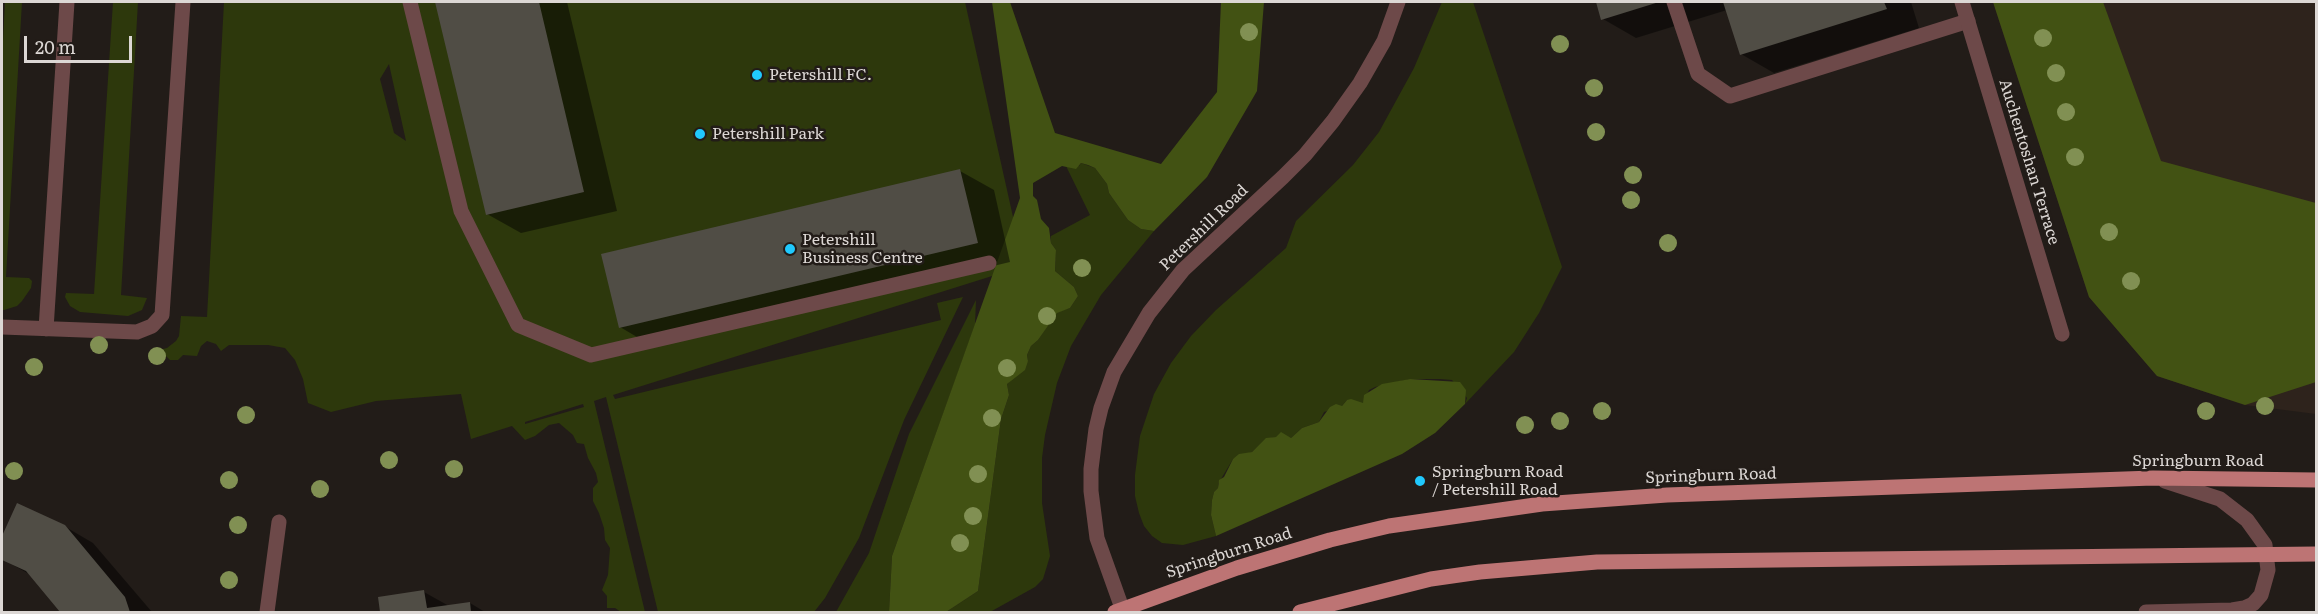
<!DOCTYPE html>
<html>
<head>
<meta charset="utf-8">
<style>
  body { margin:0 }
  #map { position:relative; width:2318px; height:614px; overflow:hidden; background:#221c18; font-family:Literata,serif }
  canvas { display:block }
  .frame { position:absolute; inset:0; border:3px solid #dcd7d4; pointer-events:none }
  .scale { position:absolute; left:24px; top:36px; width:108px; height:27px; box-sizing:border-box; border:3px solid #dcd7d4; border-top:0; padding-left:8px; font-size:18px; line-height:21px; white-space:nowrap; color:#dcd7d4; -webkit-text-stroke:4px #221c18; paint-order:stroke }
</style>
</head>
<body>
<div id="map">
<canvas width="2318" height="614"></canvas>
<div class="frame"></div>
<div class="scale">20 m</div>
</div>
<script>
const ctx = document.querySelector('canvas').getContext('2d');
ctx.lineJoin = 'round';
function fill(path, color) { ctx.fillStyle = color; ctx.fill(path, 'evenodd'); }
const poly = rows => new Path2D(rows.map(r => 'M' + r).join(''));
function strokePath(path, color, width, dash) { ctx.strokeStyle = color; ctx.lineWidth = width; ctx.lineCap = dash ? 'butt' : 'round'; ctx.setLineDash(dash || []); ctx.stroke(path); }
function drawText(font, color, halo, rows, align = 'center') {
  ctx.font = font + ' Literata,serif'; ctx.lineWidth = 5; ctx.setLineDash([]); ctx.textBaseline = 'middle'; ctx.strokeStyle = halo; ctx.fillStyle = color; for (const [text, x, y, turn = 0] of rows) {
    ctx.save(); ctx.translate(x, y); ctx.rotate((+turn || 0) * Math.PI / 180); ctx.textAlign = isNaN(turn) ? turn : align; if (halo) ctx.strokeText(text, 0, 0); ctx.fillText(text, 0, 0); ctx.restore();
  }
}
fill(poly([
  [1993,2,2316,2,2316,414,2245,405,2157,376,2089,297]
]), '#2e231c');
fill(poly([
  [5,2,22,2,6,277,29,278,32,281,31,288,22,301,17,306,4,310,2,310,2,60],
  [113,2,138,2,121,295,147,298,142,310,128,316,80,312,70,306,65,297,66,293,94,294],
  [224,2,965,2,1024,266,613,395,615,399,941,320,937,303,963,297,904,420,859,538,825,598,814,612,658,612,606,397,594,401,645,612,621,612,615,608,607,608,607,596,602,590,608,575,610,548,605,540,604,528,599,513,593,501,593,488,598,482,596,473,588,458,584,444,577,443,573,435,559,423,549,425,535,436,525,440,512,426,471,439,461,394,376,401,331,412,308,403,303,379,295,360,285,348,268,345,229,345,221,351,216,344,207,341,201,346,197,356,183,355,178,360,170,360,164,354,155,351,167,348,176,341,179,336,181,316,207,317],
  [389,64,406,141,394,133,380,79],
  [583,404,584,407,525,424,525,422],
  [1442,2,1473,2,1562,267,1539,313,1514,352,1465,404,1467,398,1452,380,1440,379,1410,379,1375,387,1369,390,1363,404,1347,400,1342,406,1324,412,1319,422,1302,428,1291,438,1276,437,1266,439,1252,452,1233,459,1218,484,1218,488,1214,492,1212,500,1211,515,1216,536,1183,545,1162,543,1152,536,1144,526,1139,513,1135,496,1135,475,1140,436,1154,394,1171,363,1191,336,1216,310,1286,248,1296,221,1353,165,1379,132,1414,68],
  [1081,163,1095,168,1107,184,1109,193,1128,220,1141,229,1154,231,1101,295,1071,346,1057,383,1045,435,1042,458,1042,503,1050,556,1043,579,1035,587,990,612,946,612,978,591,1001,419,1009,395,1007,384,1028,361,1027,355,1031,346,1038,340,1057,312,1070,308,1078,296,1074,287,1055,271,1056,250,1051,243,1051,236,1090,215,1066,166,1079,166],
  [976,300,975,325,892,556,889,612,836,612,869,553,909,434]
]), '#2d380c');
fill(poly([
  [992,2,1010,2,1055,133,1161,164,1217,92,1221,2,1264,2,1257,91,1207,177,1154,231,1141,229,1128,220,1109,193,1107,184,1095,168,1088,165,1081,163,1076,169,1062,166,1033,183,1033,196,1037,200,1041,219,1049,228,1051,243,1056,250,1055,271,1074,287,1078,296,1070,308,1057,313,1038,340,1031,346,1027,355,1028,361,1025,370,1007,384,1009,395,1001,419,978,591,946,612,889,612,892,556,1020,198],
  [1993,2,2103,2,2161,161,2316,203,2316,382,2245,405,2157,376,2089,297],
  [1410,379,1460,382,1466,390,1465,404,1435,433,1402,454,1216,536,1211,515,1212,500,1214,492,1218,488,1219,480,1224,477,1233,459,1239,454,1252,452,1266,438,1276,437,1281,432,1291,438,1302,428,1319,422,1330,407,1336,404,1342,406,1347,400,1351,399,1363,403,1364,395,1382,384]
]), '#425213');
fill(poly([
  [437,2,567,2,617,211,521,233,487,214],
  [1597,2,1911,2,1919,28,1774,73,1741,54,1727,10,1636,38,1603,19],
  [960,171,994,190,1010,262,654,347,620,327],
  [18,505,64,526,93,543,152,612,62,612,31,575,2,559,2,540],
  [424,592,449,606,470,603,485,612,382,612,380,598]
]), '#0007');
fill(poly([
  [435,2,539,2,584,192,486,215],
  [1596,2,1659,2,1601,20],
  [1723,2,1884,2,1887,9,1740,55],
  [960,169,978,243,619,328,601,254],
  [17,503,65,525,125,597,130,612,60,612,26,571,2,560,2,536],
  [424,590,427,608,470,602,471,612,380,612,378,597]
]), '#504d45');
strokePath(poly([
  [410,2,461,211,518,325,591,355,989,263],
  [1674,2,1698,74,1730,96,1968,21],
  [2,327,137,332,152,326,162,315,183,2],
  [46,329,67,2]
]), '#6d4949', 15);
strokePath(poly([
  [1962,2,2062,334],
  [267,612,279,522],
  [2146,612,2232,610,2244,608,2253,604,2261,595,2268,570,2265,545,2247,520,2220,499,2165,481]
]), '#6d4949', 15);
strokePath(poly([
  [1122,608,1097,538,1091,491,1091,469,1096,429,1101,408,1114,372,1149,313,1183,270,1283,177,1305,155,1333,121,1360,83,1384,41,1398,2]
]), '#6d4949', 15);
strokePath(poly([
  [1115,612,1237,568,1330,540,1389,526,1542,504,1667,495,2153,478,2316,480],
  [1300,612,1431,579,1480,572,1597,562,2316,554]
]), '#bd7474', 15);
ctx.fillStyle = '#819053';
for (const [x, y] of [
  [1249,32],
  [2043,38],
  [1560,44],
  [2056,73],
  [1594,88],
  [2066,112],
  [1596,132],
  [2075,157],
  [1633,175],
  [1631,200],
  [2109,232],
  [1668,243],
  [1082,268],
  [2131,281],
  [1047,316],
  [99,345],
  [157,356],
  [34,367],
  [1007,368],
  [2265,406],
  [1602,411],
  [2206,411],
  [246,415],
  [992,418],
  [1560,421],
  [1525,425],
  [389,460],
  [454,469],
  [14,471],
  [978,474],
  [229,480],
  [320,489],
  [973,516],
  [238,525],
  [960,543],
  [229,580]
]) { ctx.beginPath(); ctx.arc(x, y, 9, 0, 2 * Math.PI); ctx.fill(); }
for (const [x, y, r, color] of [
  [757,75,6,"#20c9fd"],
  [700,134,6,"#20c9fd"],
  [790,249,6,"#20c9fd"],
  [1420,481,6,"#20c9fd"]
]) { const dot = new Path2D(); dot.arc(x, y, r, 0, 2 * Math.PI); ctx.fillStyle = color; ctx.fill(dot); strokePath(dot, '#221c18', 2); }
drawText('16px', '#dcd7d4', '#221c18', [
  ["Petershill FC.",769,75],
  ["Petershill Park",712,134],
  ["Petershill",802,240],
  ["Business Centre",802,258],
  ["Springburn Road",1432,472],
  ["/ Petershill Road",1432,490]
], 'left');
drawText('16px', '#dcd7d4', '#221c18', [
  ["Auchentoshan Terrace",2029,162,73],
  ["Petershill Road",1204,228,-44],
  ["Springburn Road",2198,461],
  ["Springburn Road",1711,476,-2],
  ["Springburn Road",1229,553,-18]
]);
</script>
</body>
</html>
